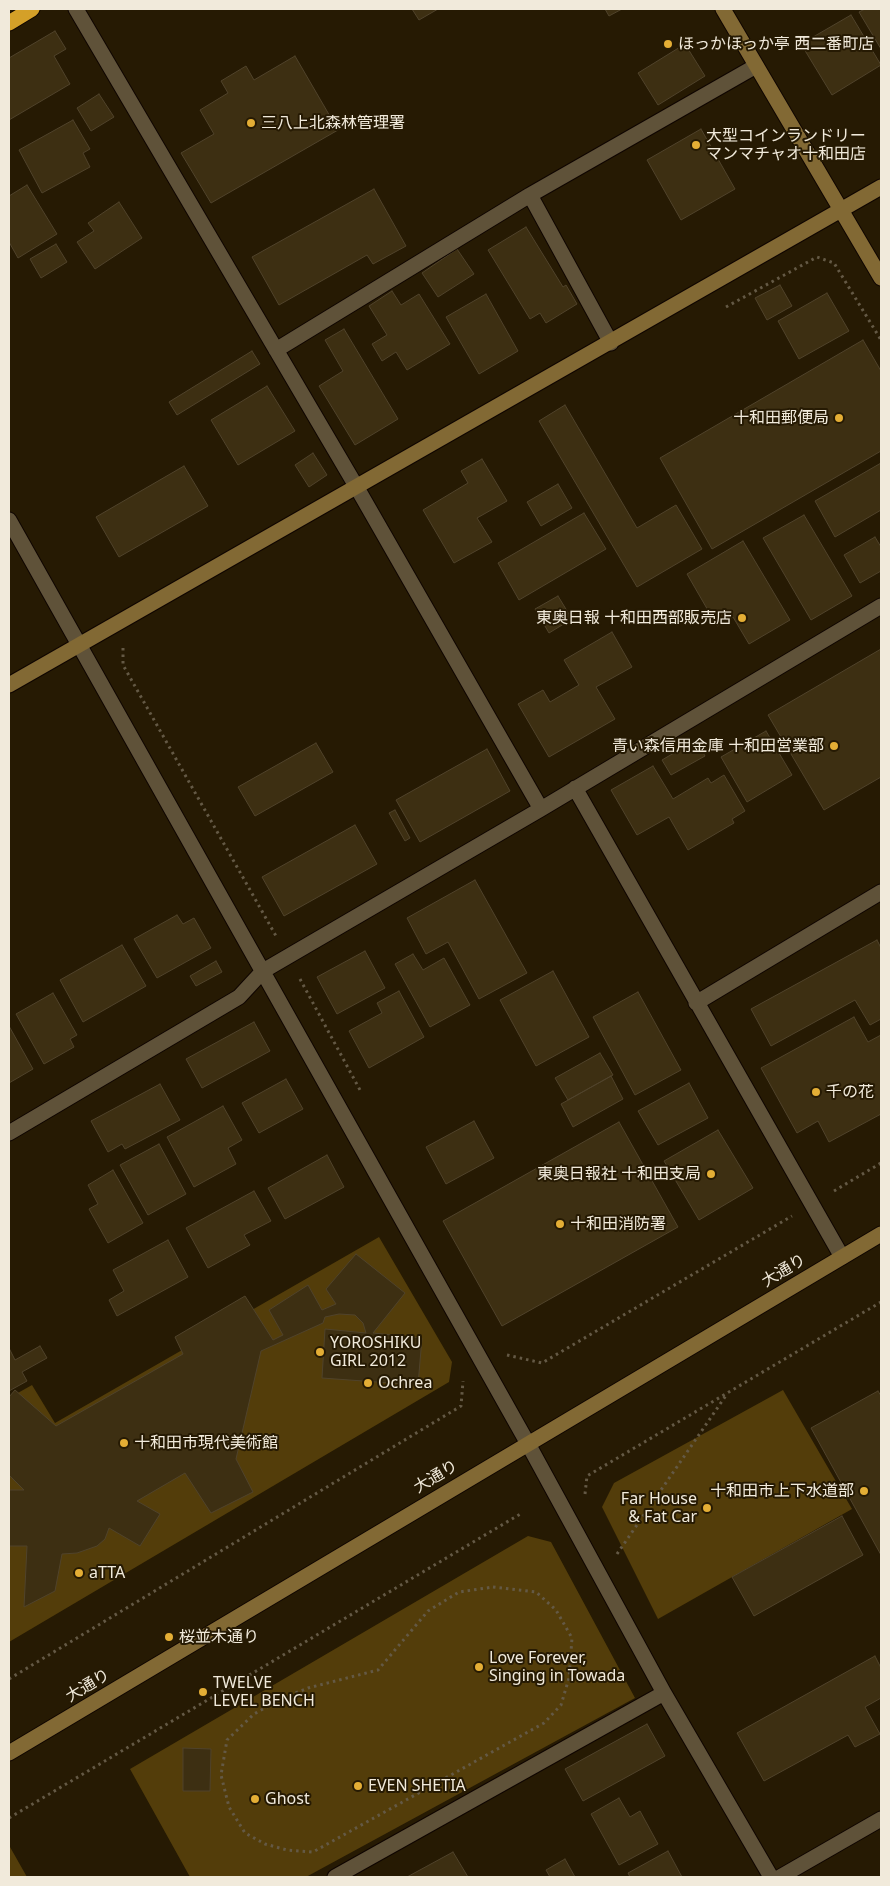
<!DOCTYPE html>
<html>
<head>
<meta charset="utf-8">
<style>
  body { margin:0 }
  #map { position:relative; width:890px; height:1886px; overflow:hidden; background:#261a03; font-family:"Noto Sans",sans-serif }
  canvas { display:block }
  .frame { position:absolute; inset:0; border:10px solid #f1eadb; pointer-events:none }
</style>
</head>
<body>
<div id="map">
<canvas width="890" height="1886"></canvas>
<div class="frame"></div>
</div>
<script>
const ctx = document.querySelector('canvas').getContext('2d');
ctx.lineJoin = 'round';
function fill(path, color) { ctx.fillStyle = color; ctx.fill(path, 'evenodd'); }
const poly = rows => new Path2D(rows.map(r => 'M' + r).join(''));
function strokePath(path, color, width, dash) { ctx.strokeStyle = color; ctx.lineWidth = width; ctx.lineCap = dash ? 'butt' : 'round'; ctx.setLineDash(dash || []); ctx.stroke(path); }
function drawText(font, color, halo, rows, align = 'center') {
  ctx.font = font + ' "Noto Sans","Noto Sans JP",sans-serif'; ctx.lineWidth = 4; ctx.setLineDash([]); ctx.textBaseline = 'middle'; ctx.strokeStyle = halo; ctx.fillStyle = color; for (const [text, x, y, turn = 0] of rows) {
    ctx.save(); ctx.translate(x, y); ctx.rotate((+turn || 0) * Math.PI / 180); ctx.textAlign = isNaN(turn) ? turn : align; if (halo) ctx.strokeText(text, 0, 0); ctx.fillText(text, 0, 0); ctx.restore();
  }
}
fill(poly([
  [379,1237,452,1362,449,1382,9,1642,9,1398,32,1385,55,1423],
  [783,1390,852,1509,658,1619,602,1507,614,1483],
  [528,1536,551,1542,635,1698,306,1877,190,1877,130,1769],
  [9,1847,10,1847,27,1877,9,1877]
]), '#533d0a');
const building = poly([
  [412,9,438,9,419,20,412,9],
  [605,9,622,9,609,16,605,9],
  [865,9,881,9,881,49,859,12,865,9],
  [851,15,881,65,832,95,801,44,851,15],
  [55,31,66,49,54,56,70,84,9,120,9,58,55,31],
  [685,44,705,76,658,105,638,73,685,44],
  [295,56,338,130,211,203,181,153,214,134,200,110,228,93,221,81,246,66,254,80,295,56],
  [99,94,114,117,91,131,77,108,99,94],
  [73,120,90,149,83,153,90,167,42,193,19,150,73,120],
  [701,129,735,189,681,220,647,160,701,129],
  [27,185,57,234,18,258,9,242,9,196,27,185],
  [374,189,406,246,373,264,367,255,279,305,252,257,374,189],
  [119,202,142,238,95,269,77,242,94,231,88,223,119,202],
  [526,227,563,287,566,285,577,304,546,323,540,313,530,319,488,250,526,227],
  [56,244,67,262,41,278,30,259,56,244],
  [457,249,474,274,438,297,422,273,457,249],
  [780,285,792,306,767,320,755,298,780,285],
  [392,291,401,305,419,294,450,344,407,370,396,352,382,361,372,344,387,335,369,306,392,291],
  [827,293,849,331,799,359,778,321,827,293],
  [486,294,518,351,479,374,446,317,486,294],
  [344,329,398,419,355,445,319,386,343,371,325,340,344,329],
  [863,340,881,371,881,451,712,549,660,458,863,340],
  [252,351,260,364,177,415,169,402,252,351],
  [267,386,295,431,238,465,211,420,267,386],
  [565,405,637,528,676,505,702,549,637,587,539,421,565,405],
  [313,453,327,475,309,487,295,465,313,453],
  [482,459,507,501,477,518,492,542,454,563,423,510,468,483,461,471,482,459],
  [881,463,881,510,835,537,815,501,881,463],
  [184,466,208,506,119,557,96,517,184,466],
  [558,484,572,508,541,526,527,502,558,484],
  [584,513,606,549,519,600,498,563,584,513],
  [804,515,852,596,811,620,763,538,804,515],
  [875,537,881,547,881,571,860,583,844,555,875,537],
  [743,541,790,620,749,644,733,617,717,626,687,574,743,541],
  [558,596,572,619,549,633,535,609,558,596],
  [612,632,632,667,596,687,615,719,549,757,518,704,543,690,550,702,579,685,564,660,612,632],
  [881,649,881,777,824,810,768,715,881,649],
  [766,731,792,775,747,802,721,757,766,731],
  [696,740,705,756,671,775,662,760,696,740],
  [316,743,333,772,255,816,238,787,316,743],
  [487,749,510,791,420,842,396,800,487,749],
  [653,766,673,799,708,778,711,783,724,775,745,811,732,819,734,823,688,850,669,817,637,835,611,790,653,766],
  [395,810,410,838,405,841,389,813,395,810],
  [355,825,377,864,284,916,262,877,355,825],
  [475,880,527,973,479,999,448,942,426,954,407,918,475,880],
  [177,915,183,924,194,918,211,948,157,978,134,939,177,915],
  [877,940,881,948,881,1019,870,1025,855,1000,771,1046,751,1009,877,940],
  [122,945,146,986,83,1022,60,980,122,945],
  [365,951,385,988,337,1014,317,977,365,951],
  [413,954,423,970,444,958,470,1005,430,1027,395,964,413,954],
  [216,961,222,972,196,986,190,976,216,961],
  [553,971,589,1037,536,1066,500,1000,553,971],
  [399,991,424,1037,369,1068,349,1031,382,1013,377,1003,399,991],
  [638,992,681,1070,635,1095,593,1017,638,992],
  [53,993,77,1035,70,1039,74,1047,44,1064,16,1014,53,993],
  [854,1017,868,1042,881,1035,881,1114,829,1142,818,1121,797,1133,761,1068,854,1017],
  [254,1022,270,1051,202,1088,186,1059,254,1022],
  [9,1026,33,1069,9,1083,9,1026],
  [600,1053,613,1075,568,1100,555,1078,600,1053],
  [611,1076,623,1099,573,1127,561,1104,611,1076],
  [286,1079,303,1109,259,1133,242,1103,286,1079],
  [689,1083,708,1118,658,1145,638,1111,689,1083],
  [160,1084,180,1120,125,1149,122,1144,108,1152,91,1121,160,1084],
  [223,1106,242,1140,228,1148,236,1164,194,1187,167,1137,223,1106],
  [474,1121,494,1158,446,1184,426,1147,474,1121],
  [619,1122,678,1227,502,1326,443,1221,619,1122],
  [718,1130,753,1188,699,1220,664,1161,718,1130],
  [159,1144,186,1194,148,1215,120,1165,159,1144],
  [327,1155,344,1187,285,1219,268,1188,327,1155],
  [113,1170,143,1223,108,1243,89,1209,98,1204,88,1185,113,1170],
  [254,1191,271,1221,244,1235,250,1245,208,1268,186,1228,254,1191],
  [168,1240,188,1277,117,1316,109,1300,124,1291,113,1270,168,1240],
  [356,1254,405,1293,373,1333,422,1338,418,1385,322,1378,325,1329,366,1333,363,1323,355,1315,339,1314,325,1317,323,1323,261,1351,236,1459,253,1492,211,1513,185,1473,137,1501,160,1514,140,1546,109,1528,105,1539,97,1546,77,1553,62,1554,55,1591,24,1607,27,1546,9,1546,9,1490,24,1490,9,1475,9,1397,15,1390,56,1426,183,1354,175,1337,245,1296,273,1340,283,1335,269,1310,308,1285,322,1310,336,1304,326,1289,356,1254],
  [40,1346,47,1358,22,1372,27,1381,9,1391,9,1348,15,1360,40,1346],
  [878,1391,881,1396,881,1555,811,1428,878,1391],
  [842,1516,863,1555,754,1616,732,1577,842,1516],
  [875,1656,881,1668,881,1698,865,1707,880,1734,855,1747,848,1735,764,1781,737,1733,875,1656],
  [647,1724,665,1756,583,1801,565,1769,647,1724],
  [183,1748,211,1749,210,1791,183,1791,183,1748],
  [619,1798,630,1817,640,1811,658,1844,619,1865,591,1814,619,1798],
  [668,1851,682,1877,630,1877,628,1873,668,1851],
  [453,1852,468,1877,407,1877,453,1852],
  [565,1859,575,1877,550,1877,546,1870,565,1859]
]);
fill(building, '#3d2f12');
strokePath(building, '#50432b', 1);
const street = poly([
  [76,9,356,486,541,809],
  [530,195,611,343],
  [276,350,530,195,756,66],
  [9,520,527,1442,664,1693,771,1877],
  [575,788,842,1257],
  [696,1003,881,892],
  [9,1133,239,997,263,971,541,809,881,606],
  [335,1877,664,1693],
  [780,1877,881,1819]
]);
const secondary = poly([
  [723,9,881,278],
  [9,685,881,187],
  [9,1753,881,1234]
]);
const highway = poly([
  [9,23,32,9]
]);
strokePath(street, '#0f0500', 17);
strokePath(secondary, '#0f0500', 17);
strokePath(highway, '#0f0500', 17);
strokePath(poly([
  [726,307,817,257,834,263,881,340],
  [123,648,123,665,276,936],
  [300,979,360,1090],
  [834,1191,881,1163],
  [507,1355,542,1363,792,1216],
  [585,1494,587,1476,881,1302],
  [617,1554,727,1394],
  [493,1587,536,1592,556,1610,572,1638,569,1678,561,1705,544,1723,313,1852,287,1850,265,1844,245,1833,229,1807,221,1775,227,1740,254,1714,283,1698,308,1688,378,1670,428,1611,459,1592,493,1587],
  [9,1679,461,1406,463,1381],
  [9,1818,522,1513]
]), '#645945', 3, [2.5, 4]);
strokePath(street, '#5f5239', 15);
strokePath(secondary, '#826934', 15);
strokePath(highway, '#d4a028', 15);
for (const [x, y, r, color] of [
  [668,44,5,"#e4ae35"],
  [251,123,5,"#e4ae35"],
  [696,145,5,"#e4ae35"],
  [839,418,5,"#e4ae35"],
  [742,618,5,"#e4ae35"],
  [834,746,5,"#e4ae35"],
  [816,1092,5,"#e4ae35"],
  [711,1174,5,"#e4ae35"],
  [560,1224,5,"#e4ae35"],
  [320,1352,5,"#e4ae35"],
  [368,1383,5,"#e4ae35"],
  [124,1443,5,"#e4ae35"],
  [864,1491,5,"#e4ae35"],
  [707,1508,5,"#e4ae35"],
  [79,1573,5,"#e4ae35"],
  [169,1637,5,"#e4ae35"],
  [479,1667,5,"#e4ae35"],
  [203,1692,5,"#e4ae35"],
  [358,1786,5,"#e4ae35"],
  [255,1799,5,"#e4ae35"]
]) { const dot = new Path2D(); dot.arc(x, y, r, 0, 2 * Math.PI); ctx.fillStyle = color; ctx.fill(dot); strokePath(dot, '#261a03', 2); }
drawText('16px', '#f1eadb', '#261a03', [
  ["ほっかほっか亭 西二番町店",678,44],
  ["三八上北森林管理署",261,123],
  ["大型コインランドリー",706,136],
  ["マンマチャオ十和田店",706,154],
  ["十和田郵便局",829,418,"right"],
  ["東奥日報 十和田西部販売店",732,618,"right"],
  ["青い森信用金庫 十和田営業部",824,746,"right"],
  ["千の花",826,1092],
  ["東奥日報社 十和田支局",701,1174,"right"],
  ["十和田消防署",570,1224],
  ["YOROSHIKU",330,1343],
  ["GIRL 2012",330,1361],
  ["Ochrea",378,1383],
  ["十和田市現代美術館",134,1443],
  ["十和田市上下水道部",854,1491,"right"],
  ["Far House",697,1499,"right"],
  ["& Fat Car",697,1517,"right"],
  ["aTTA",89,1573],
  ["桜並木通り",179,1637],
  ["Love Forever,",489,1658],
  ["Singing in Towada",489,1676],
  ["TWELVE",213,1683],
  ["LEVEL BENCH",213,1701],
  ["EVEN SHETIA",368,1786],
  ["Ghost",265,1799]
], 'left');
drawText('16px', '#f1eadb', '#261a03', [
  ["大通り",784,1271,-31],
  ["大通り",436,1477,-31],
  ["大通り",88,1686,-31]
]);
</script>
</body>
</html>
